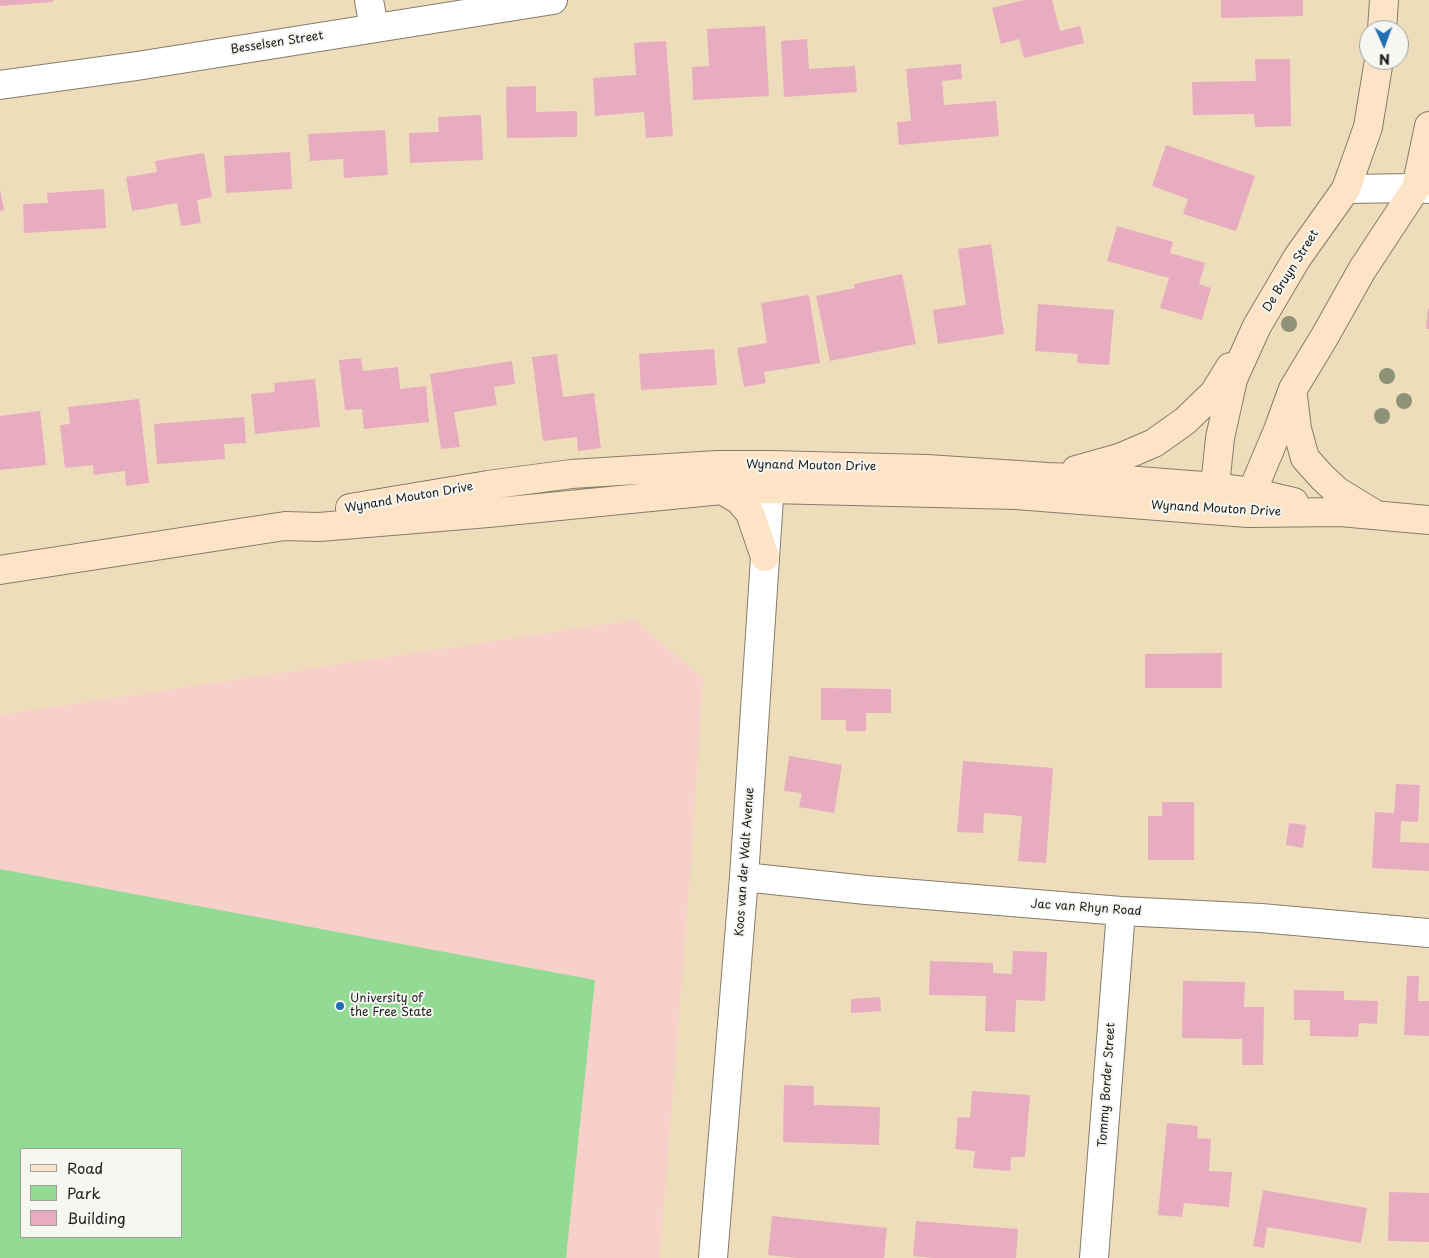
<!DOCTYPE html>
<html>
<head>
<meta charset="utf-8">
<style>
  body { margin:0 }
  #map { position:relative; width:1429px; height:1258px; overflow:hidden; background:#eeddba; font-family:"Playpen Sans",sans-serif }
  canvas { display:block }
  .legend { position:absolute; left:20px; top:1148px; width:162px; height:90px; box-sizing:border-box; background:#f6f6f2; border:1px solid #9f9f9c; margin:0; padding:6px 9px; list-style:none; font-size:15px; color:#1c1c1c }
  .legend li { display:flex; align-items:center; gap:10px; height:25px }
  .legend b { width:25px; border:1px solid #9f9f9c }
  .north { position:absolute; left:1359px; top:20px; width:50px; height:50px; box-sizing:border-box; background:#f6f6f2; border:1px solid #9f9f9c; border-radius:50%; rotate:178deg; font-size:14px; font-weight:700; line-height:20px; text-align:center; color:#1c1c1c }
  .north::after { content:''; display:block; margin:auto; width:18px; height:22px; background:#1f6fb2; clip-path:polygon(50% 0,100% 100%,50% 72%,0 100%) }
</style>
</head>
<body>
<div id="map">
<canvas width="1429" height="1258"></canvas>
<ul class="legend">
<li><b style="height:6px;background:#fee4c6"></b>Road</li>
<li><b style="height:14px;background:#93db95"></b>Park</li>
<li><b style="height:14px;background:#e8acc0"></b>Building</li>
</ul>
<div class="north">N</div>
</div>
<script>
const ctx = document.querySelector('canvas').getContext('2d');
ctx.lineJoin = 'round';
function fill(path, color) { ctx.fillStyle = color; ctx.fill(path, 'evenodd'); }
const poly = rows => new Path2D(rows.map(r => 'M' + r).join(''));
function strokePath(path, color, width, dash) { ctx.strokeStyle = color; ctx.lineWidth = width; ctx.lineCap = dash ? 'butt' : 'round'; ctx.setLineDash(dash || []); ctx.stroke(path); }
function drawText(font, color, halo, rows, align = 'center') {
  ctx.font = font + ' "Playpen Sans",sans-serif'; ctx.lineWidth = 4; ctx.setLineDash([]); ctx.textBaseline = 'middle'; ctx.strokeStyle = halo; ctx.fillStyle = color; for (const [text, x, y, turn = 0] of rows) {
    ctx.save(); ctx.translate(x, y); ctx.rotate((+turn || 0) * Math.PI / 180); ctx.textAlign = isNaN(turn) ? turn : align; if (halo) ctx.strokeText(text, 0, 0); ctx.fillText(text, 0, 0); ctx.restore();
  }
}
fill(poly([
  [635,620,703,679,691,863,660,1258,0,1258,0,715],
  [21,1149,181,1149,181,1237,21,1237]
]), '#f7d1c9');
fill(poly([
  [0,869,595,980,566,1258,0,1258],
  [21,1149,181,1149,181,1237,21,1237]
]), '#93db95');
fill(poly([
  [0,0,53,0,53,2,0,6],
  [1024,0,1052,0,1060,31,1080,26,1084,43,1024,58,1019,39,1001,44,992,8],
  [1221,0,1303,0,1303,16,1221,18],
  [765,26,769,96,693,100,692,67,709,66,707,29],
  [807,39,809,69,855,66,857,92,784,97,781,41],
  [666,41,673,136,646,138,644,112,595,116,593,78,636,75,634,43],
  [1255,59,1290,59,1291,126,1255,127,1254,114,1193,115,1192,82,1256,81],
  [961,64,962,79,942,81,944,105,996,101,999,136,899,145,897,122,911,121,906,69],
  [536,86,536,112,577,111,577,137,507,138,506,87],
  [481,115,483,160,410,163,409,133,439,132,438,117],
  [385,130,388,175,344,178,343,159,310,161,308,134],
  [1166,145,1255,176,1236,231,1183,214,1188,199,1152,186],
  [290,152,292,189,226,193,224,156],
  [204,153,212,197,197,200,201,223,181,226,177,203,132,211,126,177,157,172,155,161],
  [0,189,4,210,0,211],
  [104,189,106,228,24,233,23,204,48,203,47,193],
  [1117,226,1173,242,1170,253,1205,263,1199,284,1211,288,1202,320,1160,308,1169,278,1107,261],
  [991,244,1004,334,938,344,933,310,966,305,958,249],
  [902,274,916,344,830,361,816,296,855,288,854,284],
  [809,295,820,363,764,372,766,383,744,387,737,348,767,343,761,303],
  [1038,304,1114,310,1109,365,1077,363,1078,354,1035,351],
  [1428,308,1429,309,1429,329,1426,329],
  [714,349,717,385,641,390,639,354],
  [557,354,563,397,594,393,601,448,578,451,577,437,543,441,532,357],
  [361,358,363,371,398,367,400,389,426,386,429,422,364,429,362,409,345,410,339,360],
  [512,361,515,384,494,387,497,405,454,412,460,447,441,449,430,374],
  [315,379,320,427,255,434,251,394,275,392,274,383],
  [139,399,149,483,126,486,125,471,94,475,93,465,65,468,60,425,70,424,68,407],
  [40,411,46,465,0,470,0,416],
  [244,417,246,443,224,444,225,459,157,464,154,424],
  [1222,653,1222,688,1145,688,1145,654],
  [821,688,891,689,891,713,866,713,866,731,846,731,846,720,821,720],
  [789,756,842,765,834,813,799,807,802,793,784,791],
  [963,761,1053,768,1046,863,1018,861,1022,816,984,813,983,833,957,832],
  [1396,784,1420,785,1418,822,1401,821,1400,842,1429,843,1429,871,1372,868,1375,812,1394,813],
  [1162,802,1194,802,1194,860,1148,860,1148,816,1162,816],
  [1289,823,1306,825,1303,848,1286,845],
  [1013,951,1047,952,1045,1001,1016,1000,1015,1032,985,1031,986,996,929,995,930,961,993,963,993,973,1012,974],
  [1407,976,1419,976,1418,1001,1429,1001,1429,1036,1404,1035],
  [1183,981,1245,982,1244,1007,1264,1007,1263,1065,1242,1065,1242,1039,1182,1038],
  [1294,990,1344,991,1344,1000,1378,1001,1377,1024,1359,1023,1358,1037,1310,1036,1310,1020,1294,1020],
  [880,997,881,1011,851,1013,851,999],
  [784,1085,814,1086,814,1105,880,1107,879,1145,783,1142],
  [972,1091,1030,1095,1025,1157,1011,1157,1010,1171,973,1168,975,1151,955,1149,958,1117,970,1118],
  [1167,1123,1198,1126,1197,1138,1211,1139,1209,1171,1232,1172,1229,1207,1184,1203,1182,1217,1158,1215],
  [1263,1190,1367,1208,1361,1243,1267,1227,1264,1248,1253,1246],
  [1389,1192,1429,1193,1429,1242,1388,1241],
  [772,1216,887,1228,884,1258,798,1258,768,1255],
  [916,1221,1018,1229,1016,1258,934,1258,913,1256]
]), '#e8acc0');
const street = poly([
  [369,0,374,28],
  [0,85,137,66,553,0],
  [1346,189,1416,188,1429,189],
  [744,877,866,890,1121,911,1261,918,1429,933],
  [713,1258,744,877,771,467],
  [1094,1258,1121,911]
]);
const secondary = poly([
  [1382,30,1384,0],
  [1293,396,1297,429,1305,458,1322,477,1337,491,1373,513],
  [1076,470,1119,458,1154,443,1185,421,1214,393,1230,367],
  [722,490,739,500,750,513,765,557],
  [1213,505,1220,438,1233,379,1257,326,1297,258,1346,189,1368,127,1379,60],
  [350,508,488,485,571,474,717,465,771,465,927,469,1048,477,1126,480,1216,487,1252,492,1294,502],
  [1248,510,1252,492,1278,430,1293,389,1325,336,1362,270,1416,188,1429,126],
  [0,570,285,526,319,527,488,513,722,490,770,489,1016,495,1248,513,1340,512,1429,520]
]);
strokePath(street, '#857c6b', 30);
strokePath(secondary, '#857c6b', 30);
strokePath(street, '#fff', 28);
strokePath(secondary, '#fee4c6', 28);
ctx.fillStyle = '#8e9277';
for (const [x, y] of [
  [1289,324],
  [1387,376],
  [1404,401],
  [1382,416]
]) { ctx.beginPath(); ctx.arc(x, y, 8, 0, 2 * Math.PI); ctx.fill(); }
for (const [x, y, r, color] of [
  [340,1006,5,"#1f6fb2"]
]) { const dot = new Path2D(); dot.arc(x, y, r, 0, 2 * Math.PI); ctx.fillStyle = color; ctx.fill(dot); strokePath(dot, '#f6f6f2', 2); }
drawText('12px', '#1c1c1c', '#f6f6f2', [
  ["Besselsen Street",277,43,-9],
  ["De Bruyn Street",1291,271,-58],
  ["Wynand Mouton Drive",811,466,1],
  ["Wynand Mouton Drive",409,498,-10],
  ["Wynand Mouton Drive",1216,509,3],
  ["Koos van der Walt Avenue",745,862,-86],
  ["Jac van Rhyn Road",1086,908,4],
  ["Tommy Border Street",1107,1085,-86]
]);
drawText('12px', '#1c1c1c', '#f6f6f2', [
  ["University of",350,999],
  ["the Free State",350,1013]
], 'left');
</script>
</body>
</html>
